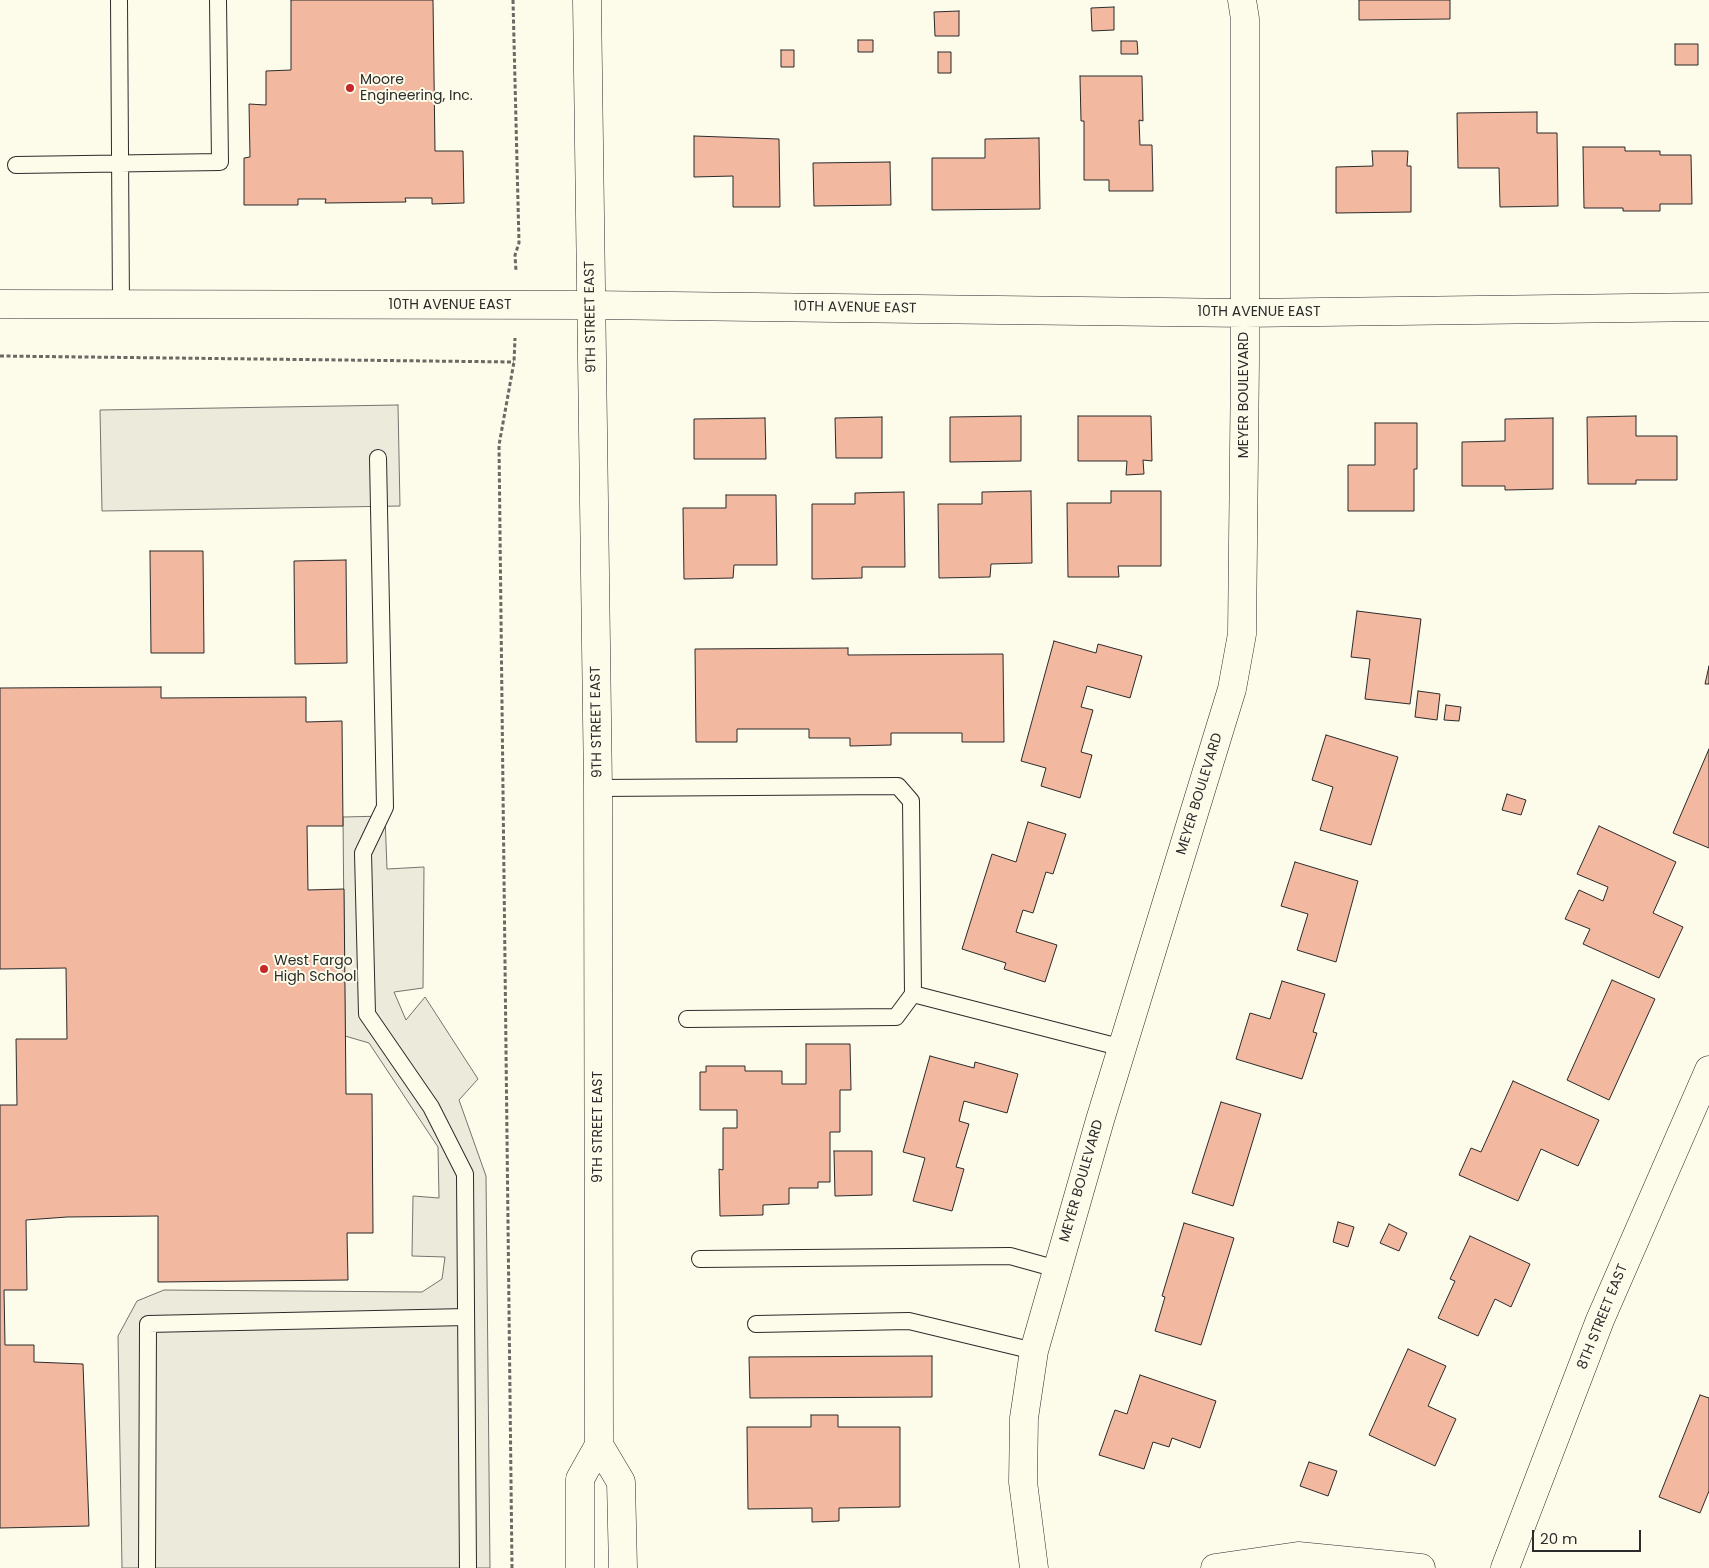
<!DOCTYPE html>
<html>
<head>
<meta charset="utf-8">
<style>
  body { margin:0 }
  #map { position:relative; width:1709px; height:1568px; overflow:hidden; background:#fdfbea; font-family:Poppins,sans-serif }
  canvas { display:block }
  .scale { position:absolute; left:1532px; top:1530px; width:109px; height:22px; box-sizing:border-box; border:2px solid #2b2b2b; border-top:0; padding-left:6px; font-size:15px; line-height:18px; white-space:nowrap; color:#2b2b2b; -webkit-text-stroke:4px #fdfbea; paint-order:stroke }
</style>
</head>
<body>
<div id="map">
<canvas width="1709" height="1568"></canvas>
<div class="scale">20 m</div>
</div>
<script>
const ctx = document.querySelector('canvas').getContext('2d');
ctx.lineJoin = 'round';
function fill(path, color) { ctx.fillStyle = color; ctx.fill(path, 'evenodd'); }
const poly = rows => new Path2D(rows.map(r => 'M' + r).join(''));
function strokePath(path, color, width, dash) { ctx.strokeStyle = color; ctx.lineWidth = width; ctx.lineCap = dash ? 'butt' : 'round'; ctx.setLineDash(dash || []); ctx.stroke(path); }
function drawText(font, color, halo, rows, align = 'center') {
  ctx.font = font + ' Poppins,sans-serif'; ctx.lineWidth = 4; ctx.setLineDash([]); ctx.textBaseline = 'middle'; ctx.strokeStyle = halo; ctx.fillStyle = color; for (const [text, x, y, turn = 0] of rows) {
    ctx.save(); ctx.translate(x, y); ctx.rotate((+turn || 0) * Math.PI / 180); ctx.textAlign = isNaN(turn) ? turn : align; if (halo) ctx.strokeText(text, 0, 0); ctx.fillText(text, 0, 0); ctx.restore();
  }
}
const parking = poly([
  [398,405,400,506,102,511,100,410,398,405],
  [385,816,387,869,424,867,423,988,394,992,406,1020,425,997,478,1079,459,1100,486,1176,490,1568,122,1568,118,1336,137,1301,164,1290,422,1292,442,1279,445,1257,412,1256,413,1196,439,1198,438,1147,369,1043,345,1036,343,817,385,816]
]);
fill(parking, '#eceadb');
strokePath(parking, '#74746e', 1);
const building = poly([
  [291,0,433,0,435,151,463,151,464,203,432,204,432,198,405,198,406,202,325,203,326,199,298,199,298,205,244,205,244,158,250,157,249,104,266,105,266,71,291,70,291,0],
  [1359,0,1450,0,1450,19,1359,20,1359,0],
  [1114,7,1114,30,1092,31,1091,8,1114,7],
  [959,11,959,36,935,36,934,12,959,11],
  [858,40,873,40,873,52,858,52,858,40],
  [1121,41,1137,41,1138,54,1121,54,1121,41],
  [1675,44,1698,44,1698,65,1675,65,1675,44],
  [781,50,794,50,794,67,781,67,781,50],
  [938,52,951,52,951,73,938,73,938,52],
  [1080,76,1142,76,1143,121,1139,120,1140,145,1152,145,1153,191,1109,191,1109,180,1084,180,1084,121,1081,121,1080,76],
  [1537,112,1537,133,1557,133,1558,206,1500,207,1499,168,1458,168,1457,113,1537,112],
  [694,136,779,139,780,207,733,207,733,176,694,177,694,136],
  [1039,138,1040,209,932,210,932,158,985,158,985,139,1039,138],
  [1583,147,1625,147,1625,151,1660,151,1660,155,1691,155,1692,204,1660,204,1660,211,1623,211,1623,208,1584,208,1583,147],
  [1372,151,1408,151,1407,166,1411,166,1411,212,1336,213,1336,167,1373,166,1372,151],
  [890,162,891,205,814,206,813,163,890,162],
  [1021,416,1021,461,950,462,950,417,1021,416],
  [1078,416,1151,416,1152,461,1143,460,1144,474,1126,475,1127,461,1078,461,1078,416],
  [1636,416,1636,436,1677,436,1677,480,1636,480,1636,484,1588,484,1587,417,1636,416],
  [882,417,882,458,836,458,835,418,882,417],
  [765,418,766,459,694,459,694,419,765,418],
  [1553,418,1553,489,1505,490,1505,486,1462,486,1462,442,1505,441,1505,419,1553,418],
  [1375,423,1417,423,1417,469,1414,469,1414,511,1348,511,1348,465,1375,465,1375,423],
  [1031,491,1032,563,991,564,990,577,939,578,938,504,982,504,982,492,1031,491],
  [1111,491,1161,491,1161,566,1118,566,1119,577,1068,577,1067,503,1111,503,1111,491],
  [904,492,905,567,862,567,862,578,812,579,812,504,855,504,855,493,904,492],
  [726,495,776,495,777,565,734,565,733,578,684,579,683,508,726,508,726,495],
  [150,551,203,551,204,653,151,653,150,551],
  [346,560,347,663,295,664,294,561,346,560],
  [1357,611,1421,619,1410,704,1365,699,1370,659,1351,657,1357,611],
  [1054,641,1096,653,1098,644,1142,656,1130,698,1087,686,1081,707,1093,710,1081,752,1092,755,1080,798,1041,786,1046,768,1021,761,1054,641],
  [848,648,848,655,1003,654,1004,742,962,742,962,733,891,733,891,745,850,746,850,738,809,738,809,729,737,729,737,742,696,742,695,649,848,648],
  [1709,666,1709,684,1705,684,1709,666],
  [161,687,161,698,306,697,306,722,342,721,343,826,307,826,308,890,344,889,346,1094,372,1094,373,1233,347,1233,348,1280,158,1282,158,1216,67,1217,26,1220,27,1290,4,1290,5,1345,34,1345,34,1362,83,1364,89,1526,0,1528,0,1105,17,1105,16,1039,67,1039,66,968,0,969,0,688,161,687],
  [1418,691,1440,694,1437,720,1415,717,1418,691],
  [1446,705,1461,707,1459,721,1444,720,1446,705],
  [1326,735,1398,757,1371,845,1320,830,1333,787,1312,780,1326,735],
  [1709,749,1709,848,1673,833,1709,749],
  [1507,794,1526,800,1521,815,1502,810,1507,794],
  [1028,822,1066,834,1053,874,1046,872,1033,913,1023,910,1016,932,1057,945,1045,982,1004,969,1006,963,962,949,992,854,1016,862,1028,822],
  [1599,826,1676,862,1653,913,1683,927,1659,978,1583,944,1590,929,1565,919,1579,890,1603,901,1608,887,1577,874,1599,826],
  [1295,862,1358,881,1336,962,1297,950,1308,914,1281,906,1295,862],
  [1612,980,1655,999,1609,1100,1567,1080,1612,980],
  [1282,981,1325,994,1313,1032,1317,1033,1302,1079,1236,1059,1250,1013,1270,1019,1282,981],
  [806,1044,850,1044,851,1090,840,1090,840,1132,830,1132,830,1182,818,1182,818,1188,789,1188,789,1204,763,1205,763,1215,720,1216,719,1169,723,1170,723,1128,737,1128,737,1110,700,1110,700,1072,706,1072,706,1066,745,1066,745,1071,782,1071,782,1084,806,1084,806,1044],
  [930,1056,974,1068,975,1062,1018,1074,1007,1113,964,1101,959,1121,969,1124,956,1167,964,1169,952,1211,913,1201,925,1158,903,1152,930,1056],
  [1513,1081,1599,1120,1578,1166,1541,1149,1518,1201,1459,1175,1471,1148,1481,1152,1513,1081],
  [1221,1102,1261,1114,1233,1206,1192,1193,1221,1102],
  [834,1151,872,1151,872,1195,835,1196,834,1151],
  [1338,1222,1354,1227,1348,1247,1333,1242,1338,1222],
  [1184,1223,1234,1238,1201,1345,1155,1331,1165,1297,1162,1296,1184,1223],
  [1389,1224,1407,1233,1399,1251,1380,1243,1389,1224],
  [1470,1236,1530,1264,1511,1307,1495,1299,1478,1336,1438,1318,1455,1281,1450,1279,1470,1236],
  [1408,1349,1446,1366,1428,1406,1456,1419,1435,1466,1369,1435,1408,1349],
  [932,1356,932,1397,750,1398,749,1357,932,1356],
  [1140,1375,1216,1401,1200,1448,1172,1438,1169,1447,1153,1442,1144,1469,1099,1455,1115,1410,1127,1414,1140,1375],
  [1700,1395,1709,1398,1709,1491,1700,1513,1659,1497,1700,1395],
  [811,1415,838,1415,838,1427,900,1427,900,1507,839,1508,839,1521,812,1522,812,1508,748,1509,747,1427,811,1427,811,1415],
  [1309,1462,1337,1471,1328,1496,1300,1486,1309,1462]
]);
fill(building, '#f2b8a0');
strokePath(building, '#2b2b2b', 1);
const lane = poly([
  [119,0,121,305],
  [16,165,220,162,218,0],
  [378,458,385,807,363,853,367,1014,431,1107,465,1174,468,1568],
  [598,788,898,786,911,801,913,994,1123,1048],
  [687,1019,896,1017,913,994],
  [700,1259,1010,1256,1057,1269],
  [756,1324,909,1321,1034,1351],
  [147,1568,148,1324,466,1317]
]);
const street = poly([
  [0,304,591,305,1244,313,1709,307],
  [1034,1568,1023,1482,1024,1418,1034,1351,1100,1120,1232,689,1242,634,1245,361,1245,19,1242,0],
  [1215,1568,1298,1556,1421,1568],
  [1505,1568,1600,1320,1709,1070]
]);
const secondary = poly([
  [599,1445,621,1482,623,1568],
  [580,1568,580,1479,599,1445,598,788,587,0]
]);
strokePath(lane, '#2b2b2b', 18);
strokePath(street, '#2b2b2b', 29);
strokePath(secondary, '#2b2b2b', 29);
strokePath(poly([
  [513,0,519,243,515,255,516,271],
  [0,356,514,362],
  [512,1568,499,445,514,362,515,338]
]), '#6a6964', 3, [4, 2.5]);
strokePath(lane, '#fdfbea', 16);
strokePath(street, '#fdfbea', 28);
strokePath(secondary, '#fdfbea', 28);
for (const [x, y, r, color] of [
  [350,88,5,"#c62828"],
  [264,969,5,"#c62828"]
]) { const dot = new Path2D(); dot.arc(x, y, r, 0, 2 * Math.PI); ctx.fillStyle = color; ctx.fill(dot); strokePath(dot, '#fdfbea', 2); }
drawText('14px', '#2b2b2b', '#fdfbea', [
  ["Moore",360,80],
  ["Engineering, Inc.",360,96],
  ["West Fargo",274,961],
  ["High School",274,977]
], 'left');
drawText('14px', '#2b2b2b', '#fdfbea', [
  ["10TH AVENUE EAST",450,305],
  ["10TH AVENUE EAST",855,308,1],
  ["10TH AVENUE EAST",1259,312],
  ["9TH STREET EAST",591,317,-91],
  ["MEYER BOULEVARD",1244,395,-90],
  ["9TH STREET EAST",597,722,-91],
  ["MEYER BOULEVARD",1200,794,-73],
  ["9TH STREET EAST",598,1127,-90],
  ["MEYER BOULEVARD",1082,1181,-74],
  ["8TH STREET EAST",1603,1317,-68]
]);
</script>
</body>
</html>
